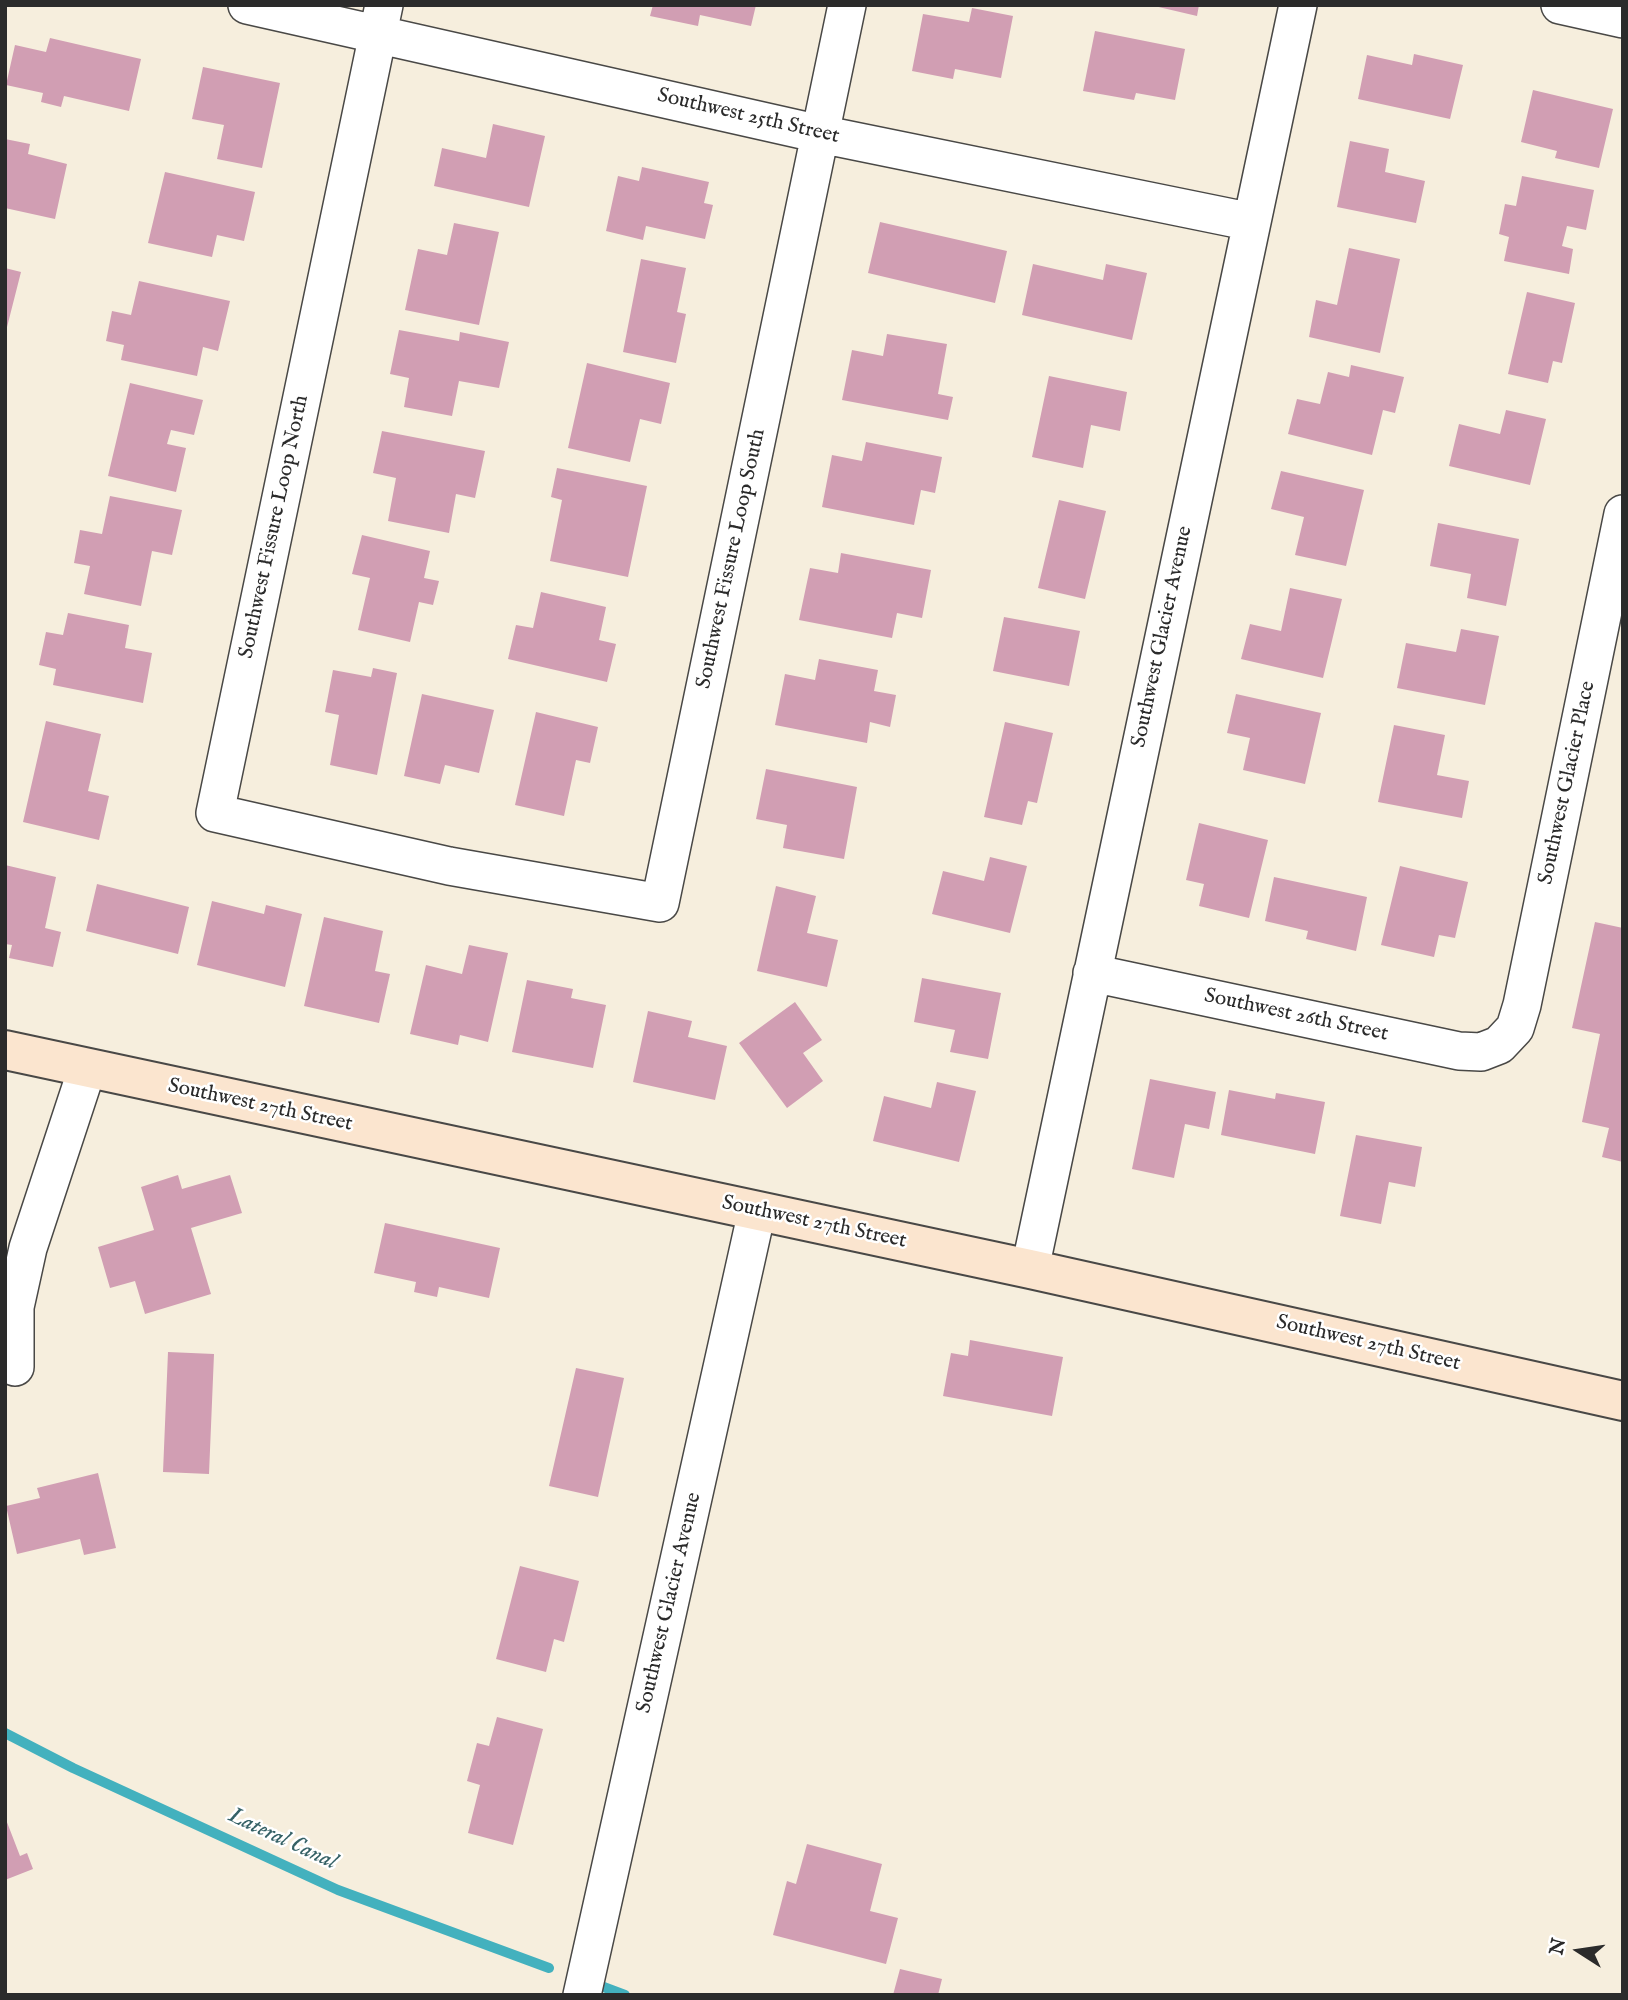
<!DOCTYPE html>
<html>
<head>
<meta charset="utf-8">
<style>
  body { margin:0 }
  #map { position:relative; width:1628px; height:2000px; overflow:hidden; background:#f6eedd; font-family:"IM FELL English",serif }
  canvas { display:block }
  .frame { position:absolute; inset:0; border:7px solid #2b2b2b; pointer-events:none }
  .north { position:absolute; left:1544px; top:1916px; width:70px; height:70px; -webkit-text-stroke:5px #fff; paint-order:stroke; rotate:282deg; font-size:19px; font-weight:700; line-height:28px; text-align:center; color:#2b2b2b }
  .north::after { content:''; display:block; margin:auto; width:24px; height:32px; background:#2b2b2b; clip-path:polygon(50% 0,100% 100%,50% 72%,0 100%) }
</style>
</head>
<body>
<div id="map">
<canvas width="1628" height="2000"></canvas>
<div class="frame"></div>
<div class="north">N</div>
</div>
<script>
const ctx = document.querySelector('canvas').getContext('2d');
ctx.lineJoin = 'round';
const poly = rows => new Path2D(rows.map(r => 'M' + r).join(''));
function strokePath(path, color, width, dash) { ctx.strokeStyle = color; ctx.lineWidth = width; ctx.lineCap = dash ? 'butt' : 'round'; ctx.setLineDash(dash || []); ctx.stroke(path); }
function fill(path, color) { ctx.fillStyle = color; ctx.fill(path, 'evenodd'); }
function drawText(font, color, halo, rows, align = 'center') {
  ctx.font = font + ' "IM FELL English",serif'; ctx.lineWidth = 5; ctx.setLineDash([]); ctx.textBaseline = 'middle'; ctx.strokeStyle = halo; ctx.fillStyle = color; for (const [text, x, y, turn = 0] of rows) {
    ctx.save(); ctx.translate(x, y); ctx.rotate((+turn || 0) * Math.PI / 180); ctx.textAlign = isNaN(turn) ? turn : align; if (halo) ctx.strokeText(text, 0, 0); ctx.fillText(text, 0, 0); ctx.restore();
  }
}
strokePath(poly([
  [5,1733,73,1768,338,1890,549,1968],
  [601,1986,625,1995]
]), '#43b1be', 10);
fill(poly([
  [653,5,756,5,751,26,700,15,698,26,650,16],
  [1150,5,1199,5,1197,16],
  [972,8,1013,16,1001,78,955,69,953,79,912,71,923,14,969,22],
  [1095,31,1185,49,1175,100,1136,93,1134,100,1083,91],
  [50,38,141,59,129,111,64,96,61,107,41,102,43,93,6,85,15,45,46,52],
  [1414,54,1463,65,1450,119,1358,99,1367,55,1412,65],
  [203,67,280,83,262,168,217,159,224,125,192,119],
  [1533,90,1613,109,1599,168,1555,158,1557,151,1521,142],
  [493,124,545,136,529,207,434,186,442,148,486,158],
  [5,139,30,144,28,154,67,164,55,219,5,208],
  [1350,141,1389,149,1385,172,1425,181,1416,223,1337,207],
  [642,167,709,182,704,203,713,205,705,239,646,226,643,240,606,231,618,176,639,181],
  [165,172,255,192,244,241,217,235,212,257,148,243],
  [1522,176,1594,190,1586,230,1567,226,1562,246,1573,249,1569,274,1504,261,1509,237,1499,234,1505,204,1516,206],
  [880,222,1007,251,995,303,868,273],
  [454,223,499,232,479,325,405,310,418,249,447,255],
  [1349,248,1400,259,1380,353,1309,337,1316,300,1337,305],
  [641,259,686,268,677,312,686,314,676,363,623,352],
  [1033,264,1103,280,1106,264,1147,273,1132,340,1022,315],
  [5,268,21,272,6,331,5,331],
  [139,281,230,301,218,351,203,347,197,376,121,360,124,345,106,341,112,311,131,315],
  [1527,292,1575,303,1562,363,1553,361,1548,383,1508,374],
  [399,330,459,341,460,332,509,342,499,388,459,381,452,416,404,407,409,378,390,374],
  [887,334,947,344,938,394,953,397,948,420,842,400,852,350,883,356],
  [587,363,670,383,661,424,640,419,630,462,568,448],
  [1351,365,1404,377,1395,413,1383,410,1372,455,1288,434,1297,399,1320,404,1328,372,1349,377],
  [1049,376,1127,392,1120,431,1091,425,1083,468,1032,457],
  [130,383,203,400,194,435,171,430,167,444,186,448,176,492,108,476],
  [1506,410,1546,419,1530,485,1449,466,1459,424,1500,434],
  [382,431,485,451,475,498,456,494,449,533,388,521,396,478,373,473],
  [866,442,942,457,935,493,921,490,914,525,822,507,832,455,862,461],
  [557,468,647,486,628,577,550,561,562,500,551,497],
  [1281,471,1364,490,1346,566,1295,555,1304,517,1271,509],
  [110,496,182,510,172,555,152,551,141,606,84,594,90,566,74,563,80,530,102,534],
  [1059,500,1106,511,1085,599,1038,588],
  [1438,523,1519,539,1506,606,1467,598,1471,574,1430,566],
  [362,535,430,551,424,578,439,581,433,605,419,602,410,642,358,630,370,578,352,574],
  [841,553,931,570,922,618,897,613,892,638,799,620,810,568,838,573],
  [1290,588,1342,599,1323,678,1241,659,1250,624,1281,631],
  [541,592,606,607,599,640,616,644,607,682,508,659,516,625,533,628],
  [68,613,129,625,125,648,152,653,143,703,53,685,56,669,39,665,46,632,63,635],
  [1004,617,1080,631,1069,686,993,671],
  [1461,629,1499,636,1485,705,1397,688,1406,643,1456,652],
  [819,659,878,670,874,691,896,695,890,727,870,722,867,743,775,725,785,674,815,680],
  [373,668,397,673,377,775,330,765,339,715,325,712,333,670,371,677],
  [422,694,494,710,479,773,445,765,440,784,404,776],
  [1236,694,1321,713,1305,784,1243,770,1250,738,1227,733],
  [536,712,598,727,590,763,576,760,564,816,515,805],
  [46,721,101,734,88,791,109,796,99,840,23,822],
  [1005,722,1053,733,1037,803,1028,801,1022,825,984,817],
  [1394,725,1445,735,1437,775,1469,781,1462,818,1378,802],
  [766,769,857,787,844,859,783,848,787,825,756,819],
  [1199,823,1268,840,1249,918,1199,906,1204,884,1186,880],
  [990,857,1027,866,1010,933,932,914,943,871,984,881],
  [5,865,56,877,45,928,61,932,53,967,9,958,12,945,5,944],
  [1400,866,1468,882,1455,938,1439,935,1434,957,1381,945],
  [1274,877,1367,897,1356,951,1306,939,1308,931,1265,921],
  [97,884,189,907,178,954,86,931],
  [776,886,816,896,807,933,838,940,827,987,757,971],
  [212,901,264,914,266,905,302,914,285,987,197,965],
  [324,917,383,931,375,971,390,974,379,1023,304,1006],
  [1595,922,1623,928,1623,1162,1602,1157,1609,1128,1582,1122,1600,1034,1572,1028],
  [469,945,508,953,488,1042,460,1035,458,1045,410,1034,426,965,462,974],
  [922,978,1001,993,988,1059,950,1052,955,1030,914,1022],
  [527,980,573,989,571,998,606,1005,593,1068,512,1052],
  [795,1002,822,1040,803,1053,823,1081,787,1108,739,1043],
  [648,1011,692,1021,688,1037,727,1046,715,1100,633,1082],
  [1150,1079,1216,1092,1209,1129,1185,1124,1174,1178,1132,1169],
  [937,1082,976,1091,959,1162,873,1141,884,1096,931,1108],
  [1229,1090,1275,1099,1276,1093,1325,1102,1315,1154,1221,1135],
  [1356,1135,1422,1147,1415,1187,1389,1182,1381,1224,1340,1216],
  [178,1175,182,1189,230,1175,242,1213,191,1228,211,1294,145,1314,135,1281,110,1288,98,1247,154,1230,141,1187],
  [385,1223,500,1248,489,1298,439,1287,437,1297,414,1292,416,1282,374,1273],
  [970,1340,1063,1357,1052,1416,943,1396,951,1353,968,1356],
  [168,1352,214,1354,209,1474,163,1472],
  [576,1368,624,1378,598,1497,549,1486],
  [98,1473,116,1548,84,1555,80,1539,17,1554,6,1506,40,1498,37,1488],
  [520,1566,579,1581,564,1642,554,1639,546,1672,496,1659],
  [497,1717,543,1729,513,1845,468,1833,480,1785,467,1781,477,1743,489,1746],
  [5,1817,20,1856,27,1853,33,1869,5,1880],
  [807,1844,882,1864,870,1911,898,1918,886,1964,773,1935,787,1881,796,1884],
  [900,1969,942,1979,938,1995,893,1995]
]), '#d19eb3');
const street = poly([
  [247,5,820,134,1252,222],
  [384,5,215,813,449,866,660,903,847,5],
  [1560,5,1623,19],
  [1092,973,1459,1051,1481,1052,1499,1045,1515,1028,1522,1005,1623,514],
  [1030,1269,1298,5],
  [15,1367,15,1307,28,1248,87,1069],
  [582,1995,757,1211]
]);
const secondary = poly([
  [5,1050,1030,1269,1623,1401]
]);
strokePath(street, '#494846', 40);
strokePath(secondary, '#494846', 42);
strokePath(street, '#fff', 37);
strokePath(secondary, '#fbe5cf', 38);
drawText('21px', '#2b2b2b', '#fff', [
  ["Southwest 25th Street",748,117,13],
  ["Southwest Fissure Loop North",275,527,-78],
  ["Southwest Fissure Loop South",732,559,-78],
  ["Southwest Glacier Avenue",1163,637,-78],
  ["Southwest Glacier Place",1568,783,-78],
  ["Southwest 26th Street",1296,1016,12],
  ["Southwest 27th Street",260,1106,12],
  ["Southwest 27th Street",814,1223,12],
  ["Southwest 27th Street",1368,1344,13],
  ["Southwest Glacier Avenue",670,1603,-77]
]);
drawText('italic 23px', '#356166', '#fff', [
  ["Lateral Canal",282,1840,25]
]);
</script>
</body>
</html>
